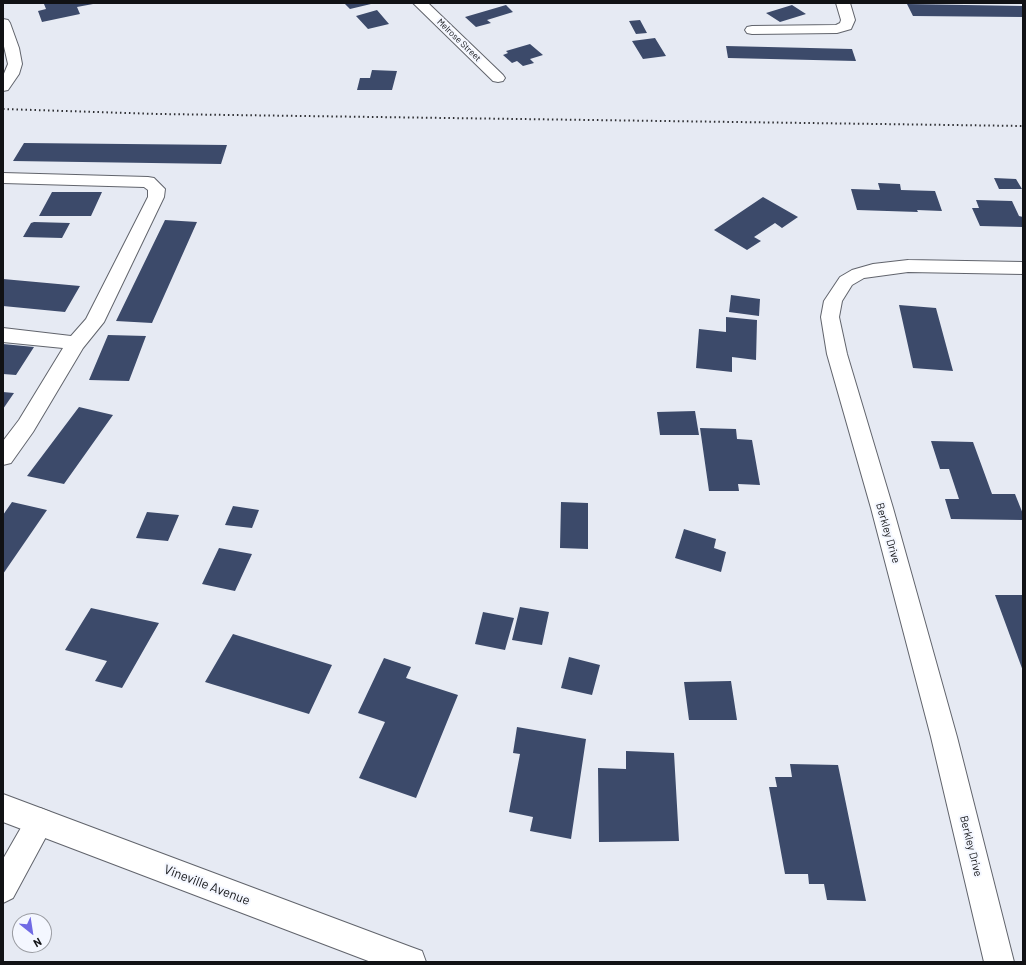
<!DOCTYPE html>
<html>
<head>
<meta charset="utf-8">
<style>
  body { margin:0 }
  #map { position:relative; width:1026px; height:965px; overflow:hidden; background:#e6eaf3; font-family:Barlow,sans-serif }
  canvas { display:block }
  .frame { position:absolute; inset:0; border:4px solid #111215; pointer-events:none }
  .north { position:absolute; left:12px; top:913px; width:40px; height:40px; box-sizing:border-box; background:#f4f7ff; border:1px solid #999ba1; border-radius:50%; rotate:150deg; font-size:11px; font-weight:700; line-height:16px; text-align:center; color:#111215 }
  .north::after { content:''; display:block; margin:auto; width:14px; height:18px; background:#706ae4; clip-path:polygon(50% 0,100% 100%,50% 72%,0 100%) }
</style>
</head>
<body>
<div id="map">
<canvas width="1026" height="965"></canvas>
<div class="frame"></div>
<div class="north">N</div>
</div>
<script>
const ctx = document.querySelector('canvas').getContext('2d');
ctx.lineJoin = 'round';
function fill(path, color) { ctx.fillStyle = color; ctx.fill(path, 'evenodd'); }
const poly = rows => new Path2D(rows.map(r => 'M' + r).join(''));
function strokePath(path, color, width, dash) { ctx.strokeStyle = color; ctx.lineWidth = width; ctx.lineCap = dash ? 'butt' : 'round'; ctx.setLineDash(dash || []); ctx.stroke(path); }
function drawText(font, color, halo, rows, align = 'center') {
  ctx.font = font + ' Barlow,sans-serif'; ctx.lineWidth = 4; ctx.setLineDash([]); ctx.textBaseline = 'middle'; ctx.strokeStyle = halo; ctx.fillStyle = color; for (const [text, x, y, turn = 0] of rows) {
    ctx.save(); ctx.translate(x, y); ctx.rotate((+turn || 0) * Math.PI / 180); ctx.textAlign = isNaN(turn) ? turn : align; if (halo) ctx.strokeText(text, 0, 0); ctx.fillText(text, 0, 0); ctx.restore();
  }
}
fill(poly([
  [49,3,92,3,93,4,77,7,80,14,42,22,38,11,46,9,44,4],
  [344,3,371,3,371,4,350,9],
  [907,4,1023,6,1023,17,913,16],
  [506,5,513,12,487,20,491,23,476,27,465,17],
  [792,5,806,14,780,22,766,13],
  [377,10,389,24,368,29,356,16],
  [640,20,647,33,636,34,629,21],
  [655,38,666,56,643,59,632,41],
  [530,44,543,55,530,59,534,63,523,66,517,61,512,63,503,55,508,53,506,51],
  [726,46,852,49,856,61,728,58],
  [372,70,397,71,392,90,357,90,360,78,370,78],
  [24,143,227,145,221,164,13,161],
  [994,178,1016,179,1022,189,999,189],
  [878,183,900,184,901,190,935,191,942,211,917,210,918,212,857,210,851,189,880,190],
  [52,192,102,192,91,216,39,216],
  [763,197,798,217,782,228,775,223,754,237,761,241,747,250,714,230],
  [976,200,1012,201,1019,216,1023,217,1023,227,980,226,972,208,979,208],
  [165,220,197,222,152,323,116,321],
  [34,222,70,223,62,238,23,237,31,223],
  [3,279,80,286,65,312,3,306],
  [731,295,760,299,759,316,729,312],
  [899,305,936,308,953,371,913,368],
  [726,317,757,320,756,360,732,357,732,372,696,368,699,329,726,332],
  [108,335,146,336,129,381,89,380],
  [3,344,34,347,16,375,3,374],
  [3,392,14,393,3,409],
  [79,407,113,415,64,484,27,476],
  [695,411,699,435,660,435,657,412],
  [700,428,736,429,737,439,752,440,760,485,738,484,739,491,709,491],
  [931,441,973,442,992,494,1015,494,1023,514,1023,520,951,519,945,499,959,499,949,469,940,469],
  [12,502,47,510,3,574,3,515],
  [561,502,588,503,588,549,560,548],
  [233,506,259,510,252,528,225,525],
  [147,512,179,515,168,541,136,538],
  [684,529,716,539,714,548,726,552,721,572,675,558],
  [219,548,252,554,235,591,202,584],
  [995,595,1023,595,1023,671],
  [520,607,549,612,542,645,512,640],
  [91,608,159,623,122,688,95,681,107,661,65,650],
  [483,612,514,618,505,650,475,644],
  [233,634,332,665,309,714,205,682],
  [569,657,600,665,592,695,561,688],
  [384,658,411,667,406,678,458,695,416,798,359,778,385,722,358,713],
  [731,681,737,720,689,720,684,682],
  [517,727,586,739,571,839,530,831,533,817,509,812,520,754,513,753],
  [626,751,674,753,679,841,599,842,598,768,626,769],
  [790,764,838,765,866,901,827,900,824,884,809,884,808,874,785,874,769,787,777,787,775,777,792,777]
]), '#3c4a6a');
const minor = poly([
  [413,3,428,3,503,75,505,78,503,81,498,82,493,81,413,3],
  [836,3,850,3,855,20,851,29,837,33,752,34,747,33,745,30,747,27,752,26,836,25,840,23,841,20,836,3],
  [3,19,8,20,10,23,19,48,22,64,19,74,8,90,3,91,3,76,8,64,3,42,3,19],
  [3,173,148,177,154,178,165,189,164,197,104,322,83,348,33,432,11,463,3,465,3,441,19,420,63,348,3,342,3,328,71,336,86,319,148,197,148,190,144,187,3,183,3,173],
  [908,260,1023,262,1023,274,908,272,864,278,852,285,842,301,839,317,847,354,893,508,957,737,1014,962,984,962,931,737,871,508,827,354,821,317,824,301,840,277,852,270,873,264,908,260],
  [40,808,50,812,54,822,13,898,3,903,3,859,30,812,40,808]
]);
const major = poly([
  [3,794,411,947,422,951,426,962,371,962,3,822,3,794]
]);
strokePath(minor, '#61646c', 2);
strokePath(major, '#61646c', 2);
fill(minor, '#fff');
fill(major, '#fff');
strokePath(poly([
  [3,109,158,114,1023,126]
]), '#2d2e32', 2, [1.5, 3]);
drawText('9px', '#111215', '#f4f7ff', [
  ["Melrose Street",459,40,44]
]);
drawText('11px', '#111215', '#f4f7ff', [
  ["Berkley Drive",888,533,74],
  ["Berkley Drive",971,846,76]
]);
drawText('13px', '#111215', '#f4f7ff', [
  ["Vineville Avenue",207,885,21]
]);
</script>
</body>
</html>
